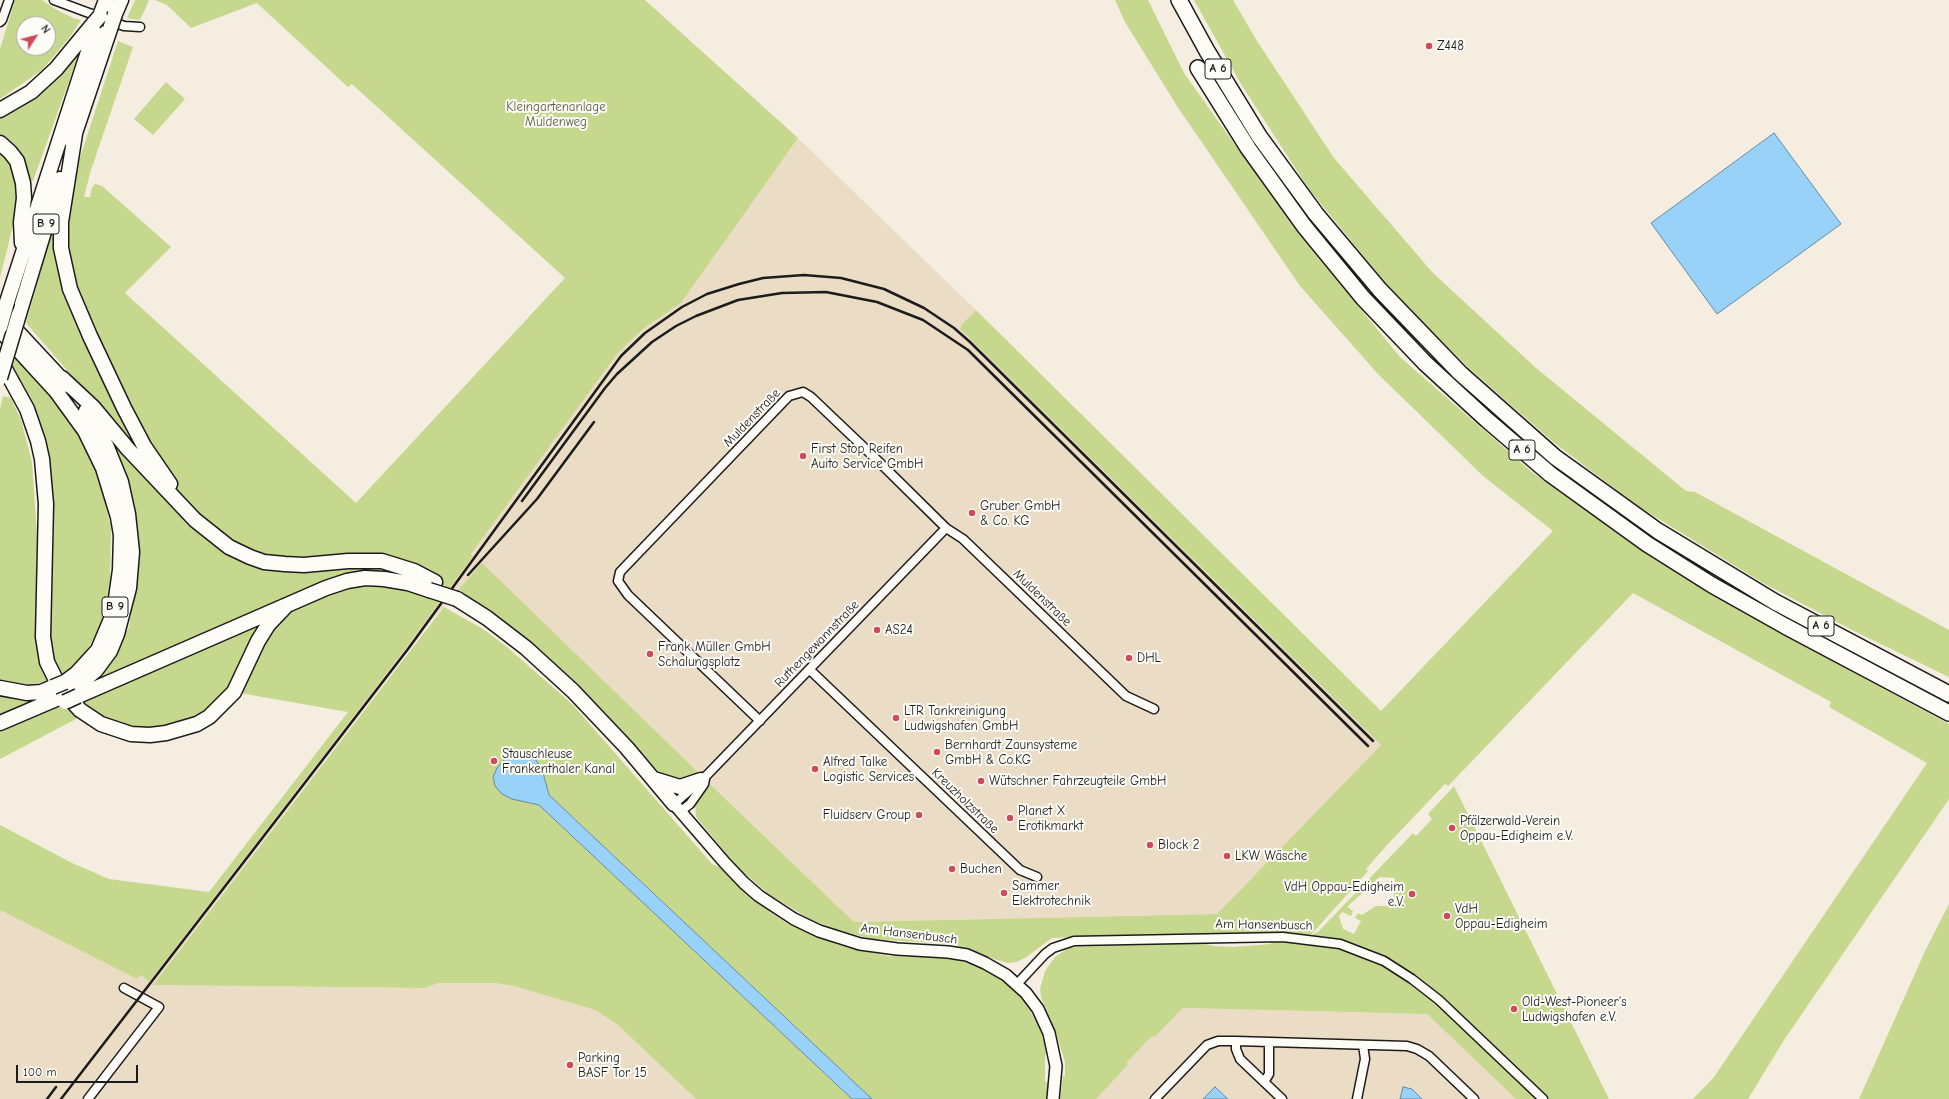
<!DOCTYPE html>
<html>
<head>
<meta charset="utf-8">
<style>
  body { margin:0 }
  #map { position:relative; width:1949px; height:1099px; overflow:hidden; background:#f5ede0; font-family:"Comic Neue",sans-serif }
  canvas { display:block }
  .north { position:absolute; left:16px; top:16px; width:40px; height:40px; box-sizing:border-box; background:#fdfcf7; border:1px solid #a3a29f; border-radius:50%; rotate:54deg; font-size:11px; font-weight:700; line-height:16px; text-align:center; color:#1c1c1c }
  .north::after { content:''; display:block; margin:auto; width:14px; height:18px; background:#d1495b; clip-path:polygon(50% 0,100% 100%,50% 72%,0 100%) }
  .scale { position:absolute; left:16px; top:1065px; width:122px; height:18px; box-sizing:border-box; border:2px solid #1c1c1c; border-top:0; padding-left:5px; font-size:12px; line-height:14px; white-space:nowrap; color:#1c1c1c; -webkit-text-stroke:3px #fdfcf7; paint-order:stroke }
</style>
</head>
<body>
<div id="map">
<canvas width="1949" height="1099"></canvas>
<div class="north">N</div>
<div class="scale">100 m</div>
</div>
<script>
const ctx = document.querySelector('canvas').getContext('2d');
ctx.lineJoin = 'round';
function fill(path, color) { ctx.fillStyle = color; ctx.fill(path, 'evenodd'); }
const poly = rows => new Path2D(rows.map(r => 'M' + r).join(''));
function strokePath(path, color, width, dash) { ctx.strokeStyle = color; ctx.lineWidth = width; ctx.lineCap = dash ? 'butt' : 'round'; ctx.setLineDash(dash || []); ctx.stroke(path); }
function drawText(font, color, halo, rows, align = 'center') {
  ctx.font = font + ' "Comic Neue",sans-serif'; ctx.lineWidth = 4; ctx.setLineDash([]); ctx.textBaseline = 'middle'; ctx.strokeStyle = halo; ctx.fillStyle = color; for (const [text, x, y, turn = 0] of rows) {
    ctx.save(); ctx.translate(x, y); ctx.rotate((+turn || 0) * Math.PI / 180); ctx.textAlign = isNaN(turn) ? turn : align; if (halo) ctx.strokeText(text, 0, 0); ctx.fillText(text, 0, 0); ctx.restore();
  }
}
fill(poly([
  [798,138,976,310,962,324,960,329,1381,745,1217,914,854,922,482,564,432,620,153,985,424,988,439,983,495,983,514,986,595,1010,618,1025,696,1099,0,1099,0,910,137,979,141,975,149,982,406,648,473,556,471,554,617,354,643,329,681,303],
  [1183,1008,1427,1014,1516,1099,1096,1099,1128,1065,1127,1062,1152,1036,1155,1037]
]), '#ebdcc5');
fill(poly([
  [15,0,42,0,55,9,73,18,81,20,70,37,42,70,0,99,0,49],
  [24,24,48,24,48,48,24,48],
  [135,0,149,0,143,14,139,20,127,18],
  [155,0,645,0,798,138,681,303,643,329,617,354,471,554,473,556,406,648,149,982,141,975,137,979,0,910,0,825,72,863,109,879,209,892,348,712,234,692,197,724,121,732,78,718,0,759,0,731,55,706,89,685,109,665,129,627,136,579,137,525,128,485,115,449,126,438,26,323,51,235,67,241,67,225,72,182,118,41,133,47,91,170,84,197,90,197,92,188,95,184,102,186,171,247,125,293,356,503,565,278,352,84,348,87,257,3,191,28,167,5],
  [1115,0,1148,0,1184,73,1293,227,1400,357,1533,473,1656,560,1845,668,1949,724,1949,799,1784,1040,1748,1099,1693,1099,1714,1077,1927,763,1829,707,1831,702,1633,593,1453,781,1448,786,1445,784,1387,845,1366,869,1368,871,1310,936,1319,931,1413,833,1416,836,1432,819,1428,814,1454,786,1609,1099,1516,1099,1427,1014,1183,1008,1155,1037,1152,1036,1127,1062,1128,1065,1096,1099,1060,1099,1063,1076,1065,1076,1065,1062,1056,1033,1041,997,1040,989,1045,971,1055,957,1067,949,1081,945,1203,943,1213,946,1233,947,1271,944,1272,935,1226,933,1052,938,1025,958,1016,962,1008,963,997,960,953,944,872,939,833,929,808,918,770,895,738,868,696,817,695,803,701,791,709,783,854,922,1217,914,1381,745,960,329,962,324,976,310,1381,711,1553,531,1483,476,1378,374,1300,286,1177,106,1125,22],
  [1380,877,1395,878,1393,906,1376,906,1362,915,1358,913,1355,918,1361,921,1354,934,1343,929,1339,916,1342,912,1351,916,1353,911,1347,907],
  [1194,0,1233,0,1257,41,1334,158,1433,273,1536,368,1686,491,1695,492,1949,630,1949,677,1854,631,1763,583,1636,505,1552,441,1470,369,1397,297,1308,188,1241,84],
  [75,54,78,56,33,181,29,179,0,137,0,115],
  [166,82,185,99,153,135,134,119],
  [0,153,7,158,15,173,18,192,17,209,0,278],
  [16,355,48,393,72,425,87,449,99,476,111,528,110,579,105,612,99,631,84,654,70,668,59,675,53,659,48,639,53,496,48,457,38,418,22,383,12,367],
  [3,396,11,398,21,420,32,462,37,536,36,632,41,664,50,681,24,685,10,684,0,680,0,409],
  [482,563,699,773,685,783,664,778,630,740,575,684,459,589],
  [444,607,483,629,507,647,572,704,712,864,719,867,743,891,773,914,788,924,841,946,888,956,941,957,957,959,987,970,1004,981,1025,1002,1040,1028,1047,1054,1045,1055,1045,1082,1048,1083,1046,1099,872,1099,549,795,542,769,512,799,539,805,852,1099,696,1099,618,1025,595,1010,514,986,495,983,439,983,424,988,153,985],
  [0,695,21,700,41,696,42,698,0,716],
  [1949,904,1949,1099,1859,1099,1926,949]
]), '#c6d88d');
const water = poly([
  [1774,133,1841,224,1717,314,1651,223,1774,133],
  [515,753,526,753,535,759,542,769,549,795,872,1099,852,1099,539,805,512,799,502,794,495,786,493,777,497,768,506,758,515,753],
  [1215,1087,1228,1099,1203,1099,1215,1087],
  [1403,1087,1412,1089,1422,1099,1400,1099,1403,1087]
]);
fill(water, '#98d2f8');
strokePath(water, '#6689a0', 1);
const minor = poly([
  [54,0,124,26,140,27],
  [0,22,2,20,9,0],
  [810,670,1020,870,1037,877],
  [760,721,628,595,618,581,620,572,789,396,803,392,811,397,875,458,946,528,963,539,1126,696,1154,709],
  [674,804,706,776,946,528],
  [681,811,690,804,704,784,705,779],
  [1017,984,1045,954,1053,948,1074,941,1283,937,1340,944,1384,961,1412,979,1439,1000,1543,1099],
  [1236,1041,1236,1049,1240,1059,1282,1099],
  [1264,1082,1269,1074,1269,1043],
  [88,1099,159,1007,124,988],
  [1155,1099,1207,1045,1218,1041,1236,1041,1407,1046,1417,1049,1429,1056,1474,1099],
  [1357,1099,1365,1059,1363,1045]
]);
const tertiary = poly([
  [674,804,725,863,744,883,759,896,794,919,819,931,860,944,897,949,948,952,967,955,985,963,1006,975,1026,993,1038,1009,1049,1033,1056,1066,1053,1099]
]);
const trunk = poly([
  [115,14,121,0],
  [100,16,106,0],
  [0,110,31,92,56,69,94,23],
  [75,134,61,222,61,248,70,289,90,336,124,408,144,446,170,484],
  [72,142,110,29],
  [0,143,10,152,17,161,23,183,24,198,21,222,22,243],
  [7,302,97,24],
  [0,313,67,385],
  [19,314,60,179],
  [0,330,56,391,85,431,103,468,118,517,121,535,120,570,114,612,98,650,77,673,65,682],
  [0,360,27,409,38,441,42,459,46,504,43,637,47,662,60,688,80,710,101,724,131,734,150,735,166,733,197,724,209,717,234,692,258,641,268,625,287,605],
  [62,378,93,407,128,449,195,520,229,547,250,557,264,562,285,564,304,565,348,561,382,561,414,571,435,582],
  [457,599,487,618,526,648,573,691,627,748,674,804],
  [0,688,27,693,41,692,53,687],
  [72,690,96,670,110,651,117,634,129,588,132,552,128,514,121,482,106,445,86,411],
  [78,696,326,588,347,581,365,578,384,579,408,583,429,590],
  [0,723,61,697],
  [654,779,680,787,701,780]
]);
const motorway = poly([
  [1179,0,1207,51,1259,136,1316,214,1380,290,1460,373,1555,457,1658,531,1775,602,1949,694],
  [1198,68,1248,148,1304,226,1363,298,1425,363,1487,420,1550,474,1647,544,1712,585,1785,626,1949,713]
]);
strokePath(minor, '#1c1c1c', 11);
strokePath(tertiary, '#1c1c1c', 14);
strokePath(trunk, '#1c1c1c', 17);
strokePath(motorway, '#1c1c1c', 18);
strokePath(minor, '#fdfcf7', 8);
strokePath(tertiary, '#fdfcf7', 11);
strokePath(trunk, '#fdfcf7', 14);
strokePath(motorway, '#fdfcf7', 15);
strokePath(poly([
  [522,501,605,388,617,374,652,342,676,326,696,316,738,300,782,293,826,292,877,302,923,320,968,350,1368,746],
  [468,575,537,499,594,422],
  [47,1099,56,1087],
  [61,1099,408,649,621,356,645,333,682,307,707,294,739,284,763,278,804,275,841,278,884,289,924,308,954,328,970,342,1373,741]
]), '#1c1c1c', 2.5);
const trunkBridge = poly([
  [94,23,100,16],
  [110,29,115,14],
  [0,327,7,302],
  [0,378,19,314],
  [429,590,457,599],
  [53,687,65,682],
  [65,702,78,696]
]);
strokePath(trunkBridge, '#1c1c1c', 17, []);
strokePath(trunkBridge, '#fdfcf7', 14);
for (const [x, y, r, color] of [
  [1429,46,4,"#d1495b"],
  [803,456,4,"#d1495b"],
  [972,513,4,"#d1495b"],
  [877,630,4,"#d1495b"],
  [650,654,4,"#d1495b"],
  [1129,658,4,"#d1495b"],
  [896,718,4,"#d1495b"],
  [937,752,4,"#d1495b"],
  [494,761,4,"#d1495b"],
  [815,769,4,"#d1495b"],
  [981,781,4,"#d1495b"],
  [919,815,4,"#d1495b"],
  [1010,818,4,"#d1495b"],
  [1452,828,4,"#d1495b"],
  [1150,845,4,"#d1495b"],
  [1227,856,4,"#d1495b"],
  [952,869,4,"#d1495b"],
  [1004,893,4,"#d1495b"],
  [1412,894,4,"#d1495b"],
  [1447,916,4,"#d1495b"],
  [1514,1009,4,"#d1495b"],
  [570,1065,4,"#d1495b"]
]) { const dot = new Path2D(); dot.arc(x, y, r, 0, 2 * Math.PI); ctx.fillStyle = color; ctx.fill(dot); strokePath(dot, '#fdfcf7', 1.5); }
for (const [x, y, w] of [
  [1218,69,26],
  [46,224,26],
  [1522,450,26],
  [115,607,26],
  [1821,626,26]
]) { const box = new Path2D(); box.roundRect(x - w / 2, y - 10, w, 20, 3); ctx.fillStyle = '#fdfcf7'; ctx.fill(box); strokePath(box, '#1c1c1c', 1); }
drawText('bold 12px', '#1c1c1c', null, [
  ["A 6",1218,69],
  ["B 9",46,224],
  ["A 6",1522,450],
  ["B 9",115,607],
  ["A 6",1821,626]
]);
drawText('13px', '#1c1c1c', '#fdfcf7', [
  ["Z448",1437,46],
  ["First Stop Reifen",811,449],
  ["Auito Service GmbH",811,464],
  ["Gruber GmbH",980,506],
  ["& Co. KG",980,521],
  ["AS24",885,630],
  ["Frank Müller GmbH",658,647],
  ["Schalungsplatz",658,662],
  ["DHL",1137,658],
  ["LTR Tankreinigung",904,711],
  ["Ludwigshafen GmbH",904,726],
  ["Bernhardt Zaunsysteme",945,745],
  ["GmbH & Co.KG",945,760],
  ["Stauschleuse",502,754],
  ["Frankenthaler Kanal",502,769],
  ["Alfred Talke",823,762],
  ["Logistic Services",823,777],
  ["Wütschner Fahrzeugteile GmbH",989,781],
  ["Planet X",1018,811],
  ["Erotikmarkt",1018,826],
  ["Fluidserv Group",911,815,"right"],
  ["Pfälzerwald-Verein",1460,821],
  ["Oppau-Edigheim e.V.",1460,836],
  ["Block 2",1158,845],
  ["LKW Wäsche",1235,856],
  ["Buchen",960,869],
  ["Sammer",1012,886],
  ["Elektrotechnik",1012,901],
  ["VdH Oppau-Edigheim",1404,887,"right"],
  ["e.V.",1404,902,"right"],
  ["VdH",1455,909],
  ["Oppau-Edigheim",1455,924],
  ["Old-West-Pioneer's",1522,1002],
  ["Ludwigshafen e.V.",1522,1017],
  ["Parking",578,1058],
  ["BASF Tor 15",578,1073]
], 'left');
drawText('13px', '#585e44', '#fdfcf7', [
  ["Kleingartenanlage",556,107],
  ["Muldenweg",556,122]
]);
drawText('13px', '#1c1c1c', '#fdfcf7', [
  ["Muldenstraße",752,418,-46],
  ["Muldenstraße",1042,598,44],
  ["Ruthengewannstraße",817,644,-46],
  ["Kreuzholzstraße",965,801,44],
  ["Am Hansenbusch",1264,925,1],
  ["Am Hansenbusch",909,934,7]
]);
</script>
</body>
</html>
